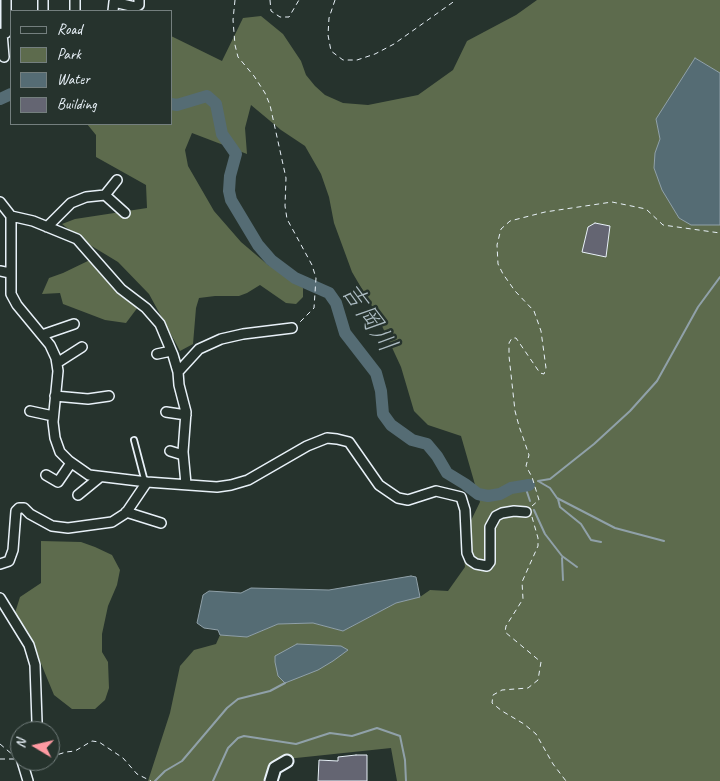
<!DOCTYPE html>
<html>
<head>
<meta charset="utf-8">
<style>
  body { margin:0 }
  #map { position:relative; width:720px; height:781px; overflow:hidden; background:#26332d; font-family:Caveat,sans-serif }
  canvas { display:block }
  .legend { position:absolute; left:10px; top:10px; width:162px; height:115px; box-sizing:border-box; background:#26332d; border:1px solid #747f7e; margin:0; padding:6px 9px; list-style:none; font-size:15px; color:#e8f1f8 }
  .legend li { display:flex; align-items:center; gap:10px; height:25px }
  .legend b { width:25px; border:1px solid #747f7e }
  .north { position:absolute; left:10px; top:721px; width:50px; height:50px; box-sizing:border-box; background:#26332d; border:1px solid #747f7e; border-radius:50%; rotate:279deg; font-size:14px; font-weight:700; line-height:20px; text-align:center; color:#e8f1f8 }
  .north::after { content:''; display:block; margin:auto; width:18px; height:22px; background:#ff9aa2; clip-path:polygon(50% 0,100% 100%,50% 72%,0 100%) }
</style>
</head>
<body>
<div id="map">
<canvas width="720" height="781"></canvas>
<ul class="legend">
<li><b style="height:6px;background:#26332d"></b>Road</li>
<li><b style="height:14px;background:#5d6b4d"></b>Park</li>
<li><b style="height:14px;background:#556c74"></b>Water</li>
<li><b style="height:14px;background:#646572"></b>Building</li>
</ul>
<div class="north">N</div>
</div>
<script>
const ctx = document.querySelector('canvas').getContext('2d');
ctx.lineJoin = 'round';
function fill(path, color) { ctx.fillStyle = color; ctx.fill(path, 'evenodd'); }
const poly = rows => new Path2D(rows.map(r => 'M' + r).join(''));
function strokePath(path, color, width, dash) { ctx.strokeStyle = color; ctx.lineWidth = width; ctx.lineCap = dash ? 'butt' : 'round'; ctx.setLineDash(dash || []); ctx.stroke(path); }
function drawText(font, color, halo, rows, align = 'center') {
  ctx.font = font + ' Caveat,"Klee One",sans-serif'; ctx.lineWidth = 5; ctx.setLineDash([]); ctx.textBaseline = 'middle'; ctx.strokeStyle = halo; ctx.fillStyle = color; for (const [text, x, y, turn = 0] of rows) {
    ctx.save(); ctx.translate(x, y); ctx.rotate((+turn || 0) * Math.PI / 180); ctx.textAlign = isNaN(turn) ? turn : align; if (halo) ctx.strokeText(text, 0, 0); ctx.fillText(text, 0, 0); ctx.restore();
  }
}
fill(poly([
  [537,0,720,0,720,781,397,781,391,748,277,760,263,781,148,781,170,713,180,666,194,650,216,644,220,635,247,637,278,624,313,623,343,631,396,603,420,597,430,590,448,591,465,567,462,539,480,502,461,436,428,425,414,411,401,367,376,313,352,272,334,223,329,197,321,174,305,146,281,130,251,105,245,128,247,154,192,133,185,150,188,166,214,211,241,242,268,265,289,275,303,288,303,297,296,304,286,303,260,285,247,293,239,296,215,296,199,298,196,308,193,344,180,351,149,294,118,262,85,242,62,224,75,219,147,208,146,185,96,157,96,135,87,124,171,124,171,36,222,61,243,18,261,16,283,34,301,61,306,75,315,86,325,95,343,103,368,105,418,95,453,70,467,41,516,15],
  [92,259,138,307,126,323,105,320,63,304,60,293,42,294,49,278,63,273],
  [41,541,81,542,95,547,112,555,120,570,117,585,108,606,102,634,102,652,108,662,109,688,105,700,95,709,72,709,54,695,28,632,15,613,20,597,41,583]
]), '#5d6b4d');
const water = poly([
  [695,58,720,73,720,225,691,225,679,218,662,190,654,168,655,153,660,139,656,119,695,58],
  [411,576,416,577,420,597,396,603,343,631,313,623,278,624,247,637,220,635,218,630,204,628,197,623,203,595,209,591,241,593,251,588,329,590,411,576],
  [297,644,341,646,348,650,333,661,318,670,285,683,278,676,275,662,275,656,297,644]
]);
fill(water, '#556c74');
strokePath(water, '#90a1a9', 1);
strokePath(poly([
  [538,481,550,479,594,444,630,411,657,381,698,307,720,277],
  [538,481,550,488,557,498,615,528,664,541],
  [525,486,530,501],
  [558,499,560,507,581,524,591,540,601,542],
  [534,510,545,534,562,556,577,567],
  [562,558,563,580],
  [155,781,165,771,182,761,227,708,238,699,270,691,285,683],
  [213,781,228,748,238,738,244,736,296,744,330,733,352,736,377,728,400,736,405,760,406,781]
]), '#90a1a9', 2);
strokePath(poly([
  [0,99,11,94],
  [171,104,177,105,207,96,216,104,222,134,236,154,230,176,229,191,231,200,258,245,271,260,295,278,329,293,336,303,345,333,376,373,381,391,383,414,391,425,412,440,427,444,437,456,447,473,465,484,478,494,488,496,500,494,511,488,529,485]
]), '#556c74', 12);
const building = poly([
  [595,223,610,226,606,257,582,252,588,227,595,223],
  [356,755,367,755,367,781,318,781,319,760,338,761,338,757,356,755]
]);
fill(building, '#646572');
strokePath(building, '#e8f1f8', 1);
const service = poly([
  [134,440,145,482]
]);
const minor = poly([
  [6,0,6,33],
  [43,11,43,0],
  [75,11,75,0],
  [113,11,114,2,135,7,139,5,139,0],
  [2,33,4,57],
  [105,195,125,213],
  [0,202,11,216,33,221,77,239,121,289,146,308,160,324,173,355,178,372,179,385,186,412,183,452,186,484],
  [11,216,11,294,17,305,50,345,56,358,58,371,53,422,55,438,60,452,69,461,89,475,147,482,217,487,231,485,248,480,307,446,327,438,337,439,349,442,379,485,398,498,408,500,436,491,461,497,465,510,467,553,470,560,476,564,487,566,490,562,490,527,496,516,502,513,514,511,526,512],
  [47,227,71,203,86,197,105,195,117,180],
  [0,271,10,273],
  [42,335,74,324],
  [157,354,171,351],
  [57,363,82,347],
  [178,372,199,349,221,339,243,334,292,328],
  [55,396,88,399,109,396],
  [30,411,53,416],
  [166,412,186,415],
  [170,451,183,455],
  [46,475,58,482,71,463],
  [78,495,100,477],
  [126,512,161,523],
  [0,564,9,561,13,550,16,511,19,508,24,508,30,514,52,526,68,528,112,522,126,513,147,482],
  [0,598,29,645,35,665,37,722,34,731],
  [22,761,28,781]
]);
const tertiary = poly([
  [271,781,275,768,287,761]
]);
strokePath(service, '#e8f1f8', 8);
strokePath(minor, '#e8f1f8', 12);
strokePath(tertiary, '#e8f1f8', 15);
strokePath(poly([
  [235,0,233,20,235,45,238,57,254,76,265,93,270,105,286,178,285,206,287,219,312,265,316,278,314,308,299,323],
  [270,0,271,11,280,17,289,17,299,0],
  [335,0,329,18,328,35,331,51,343,60,357,60,375,54,394,44,456,0],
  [532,506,539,500,532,477,526,466,529,455,519,426,515,411,509,356,509,343,512,338,516,338,540,373,544,374,546,368,541,331,534,311,515,291,503,274,498,264,497,245,501,229,510,221,545,212,612,202,646,209,663,225,720,233],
  [532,517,538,538,538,546,522,582,523,599,506,626,505,632,541,662,538,680,528,688,502,690,493,695,492,703,502,711,524,724,536,734,553,764,566,781],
  [0,744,13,755],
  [50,757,66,752,75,751,92,741,99,742,123,758,137,774,151,781],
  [0,759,14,759],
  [31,764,39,761]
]), '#e8f1f8', 1, [5, 4]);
strokePath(service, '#26332d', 4.5);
strokePath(minor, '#26332d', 9);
strokePath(tertiary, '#26332d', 11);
drawText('italic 26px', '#adbcc3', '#26332d', [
  ["吉岡川",368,318,56]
]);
</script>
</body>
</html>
